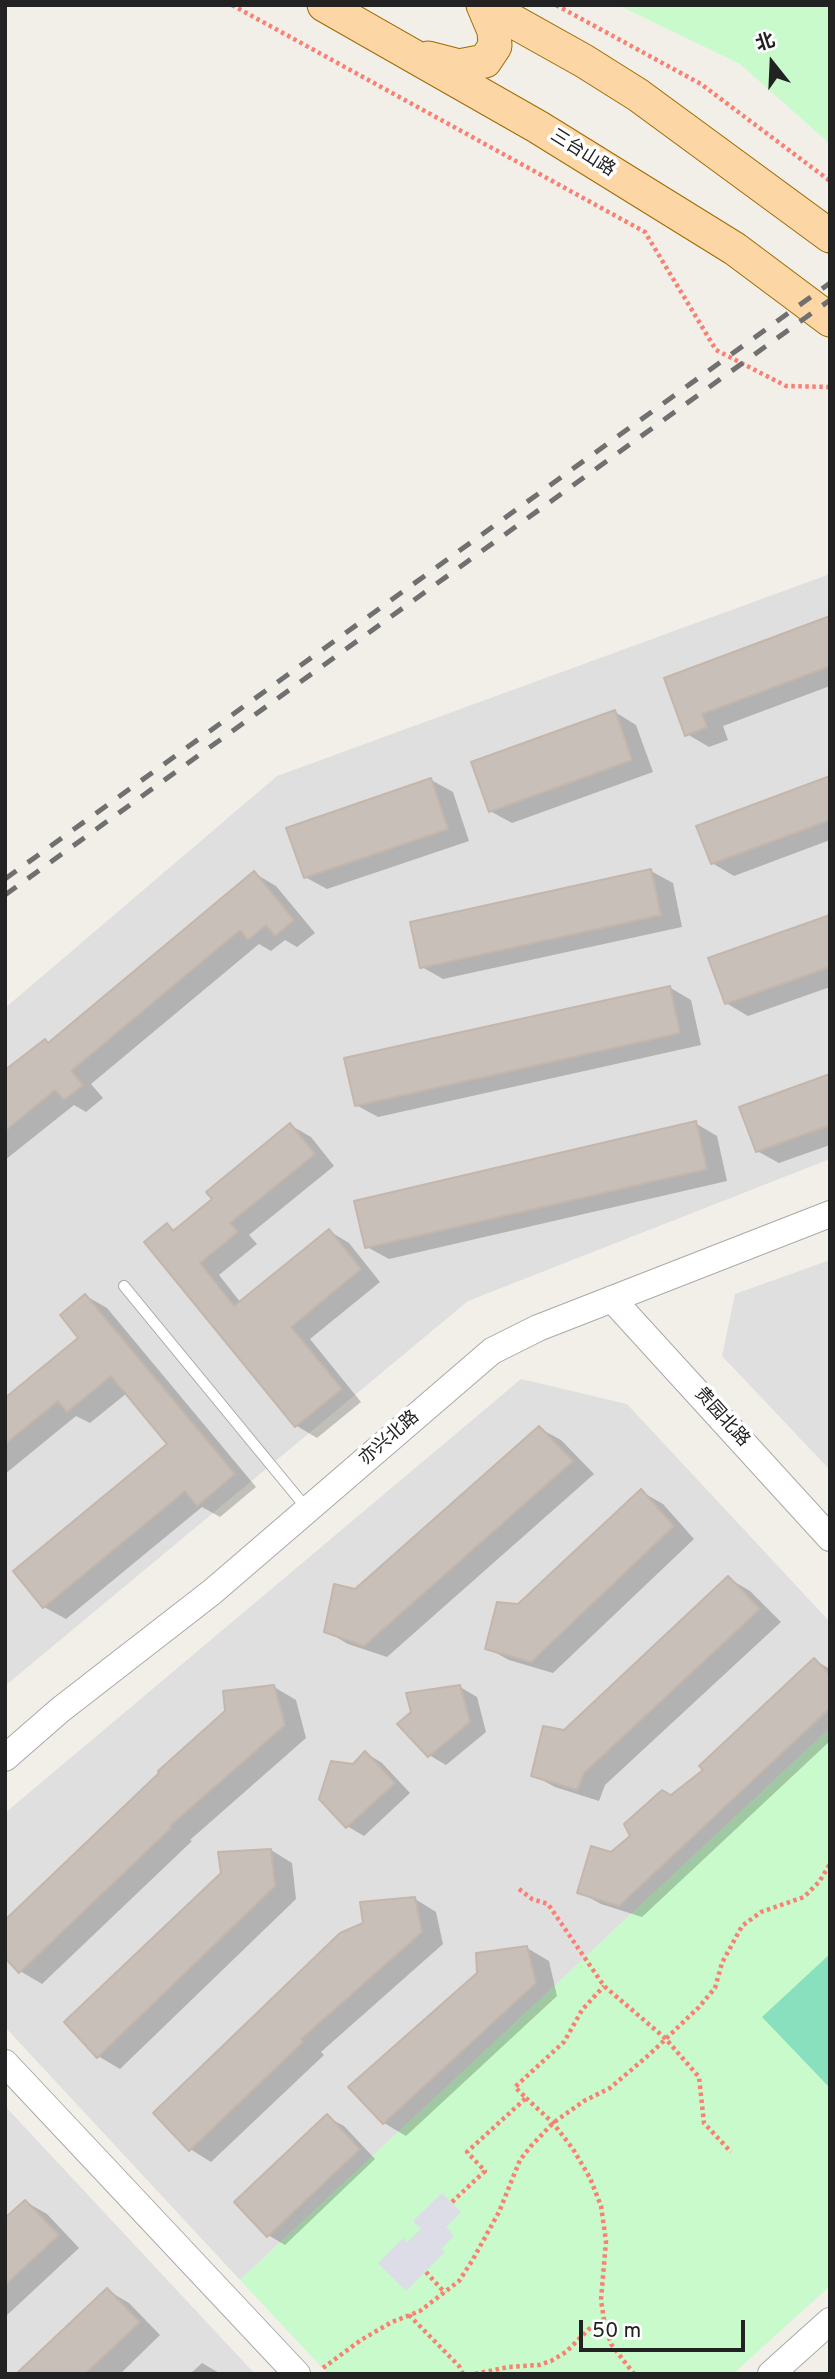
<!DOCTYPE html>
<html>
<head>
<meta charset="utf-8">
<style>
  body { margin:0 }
  #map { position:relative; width:835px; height:2379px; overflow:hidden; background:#f2efe9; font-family:Overpass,"Noto Sans SC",sans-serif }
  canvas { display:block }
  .frame { position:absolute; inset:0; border:7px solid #222; pointer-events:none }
  .north { position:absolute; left:737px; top:28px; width:70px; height:70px; -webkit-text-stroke:5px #fff; paint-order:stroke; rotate:342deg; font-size:19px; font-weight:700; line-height:28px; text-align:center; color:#222 }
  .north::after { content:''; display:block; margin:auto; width:24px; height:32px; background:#222; clip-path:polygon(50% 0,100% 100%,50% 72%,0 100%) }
  .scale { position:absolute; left:579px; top:2320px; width:166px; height:32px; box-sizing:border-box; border:4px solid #222; border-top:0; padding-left:9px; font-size:21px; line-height:24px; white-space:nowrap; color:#222; -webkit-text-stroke:5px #fff; paint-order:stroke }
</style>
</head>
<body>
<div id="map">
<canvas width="835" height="2379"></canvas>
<div class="frame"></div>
<div class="north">北</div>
<div class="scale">50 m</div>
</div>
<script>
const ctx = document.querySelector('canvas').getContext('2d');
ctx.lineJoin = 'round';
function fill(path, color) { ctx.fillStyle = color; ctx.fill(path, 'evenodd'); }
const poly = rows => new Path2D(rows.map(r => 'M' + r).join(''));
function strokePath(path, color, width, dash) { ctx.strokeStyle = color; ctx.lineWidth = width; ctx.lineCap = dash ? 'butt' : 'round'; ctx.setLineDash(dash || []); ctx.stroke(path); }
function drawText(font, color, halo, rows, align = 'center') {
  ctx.font = font + ' Overpass,"Noto Sans SC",sans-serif'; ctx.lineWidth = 7; ctx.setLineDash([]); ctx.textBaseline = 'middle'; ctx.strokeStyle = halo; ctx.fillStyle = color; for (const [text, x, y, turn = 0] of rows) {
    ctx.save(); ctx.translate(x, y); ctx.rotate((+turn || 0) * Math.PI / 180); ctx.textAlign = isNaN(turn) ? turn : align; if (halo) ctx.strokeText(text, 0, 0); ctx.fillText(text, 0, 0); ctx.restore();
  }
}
fill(poly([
  [830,574,830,1159,468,1301,5,1686,5,1008,277,776],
  [830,1260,830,1470,722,1356,735,1294],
  [521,1379,627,1404,830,1622,830,1728,240,2280,5,2027,5,1813],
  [5,2106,255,2374,5,2374]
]), '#e0dfdf');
fill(poly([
  [618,5,830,5,830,144,740,64],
  [830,1728,830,2286,733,2374,328,2374,240,2280]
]), '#c8facc');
fill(poly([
  [830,1954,830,2088,762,2017]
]), '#88e0be');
fill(poly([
  [442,2193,461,2212,446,2227,454,2236,442,2248,445,2252,406,2291,378,2263,403,2238,407,2242,421,2229,413,2221]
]), '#dddde8');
fill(poly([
  [830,618,830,686,723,726,728,740,709,747,687,734,666,679],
  [615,712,636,725,653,772,512,823,490,811],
  [830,778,830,840,734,876,712,863],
  [431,780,453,792,469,841,327,889,305,877],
  [651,871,673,883,682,927,443,979,422,967],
  [254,873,276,886,315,933,297,947,285,940,271,951,259,944,91,1084,103,1098,86,1112,74,1105,5,1160,5,1073,45,1041,50,1043],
  [830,917,830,987,748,1016,726,1003],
  [669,987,691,1000,701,1045,378,1117,356,1105],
  [830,1076,830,1145,779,1163,757,1151],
  [695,1123,717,1136,727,1181,389,1259,367,1247],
  [290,1125,311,1137,334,1166,249,1235,257,1244,219,1275,241,1303,329,1231,349,1243,380,1282,310,1339,361,1402,317,1438,297,1426,146,1242,167,1225,176,1231,214,1199],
  [86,1296,107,1308,256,1487,220,1517,202,1507,66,1619,44,1607,169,1444,127,1393,90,1423,76,1416,5,1474,5,1400,80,1338],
  [539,1428,561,1440,594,1474,387,1657,348,1644,326,1631,356,1590],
  [642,1492,663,1504,694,1539,553,1673,509,1660,487,1648],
  [728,1578,750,1591,781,1622,605,1785,599,1801,555,1787,533,1775,565,1732],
  [814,1660,830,1669,830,1741,642,1917,601,1904,579,1892,611,1854,672,1797,705,1770],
  [274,1687,296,1700,306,1738,190,1840,192,1841,42,1984,20,1971],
  [460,1687,477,1697,486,1732,446,1765,429,1755,413,1713],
  [366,1753,382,1763,410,1793,364,1836,347,1826,354,1766],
  [271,1850,292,1863,296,1899,120,2069,98,2056],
  [415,1899,436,1912,443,1944,321,2052,324,2055,211,2162,190,2149],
  [527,1948,549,1961,557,1996,406,2136,384,2123],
  [327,2117,344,2126,375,2159,285,2245,268,2235],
  [26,2202,47,2214,79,2248,5,2317,5,2221],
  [107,2290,129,2303,160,2335,120,2374,19,2374],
  [202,2363,221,2374,190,2374]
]), '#0003');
const building = poly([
  [830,616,830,666,702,714,707,727,685,736,664,678,830,616],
  [615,710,632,760,489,812,471,762,615,710],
  [830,776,830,820,711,864,696,826,830,776],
  [431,778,448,829,304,878,286,828,431,778],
  [651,869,661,915,420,968,410,922,651,869],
  [254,871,294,920,275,936,266,925,248,940,240,930,71,1071,83,1085,64,1100,55,1090,5,1131,5,1070,45,1039,48,1043,254,871],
  [830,915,830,967,725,1004,708,958,830,915],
  [670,986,680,1033,355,1106,344,1058,670,986],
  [830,1074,830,1125,756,1152,739,1107,830,1074],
  [696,1121,707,1169,365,1248,354,1201,696,1121],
  [290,1123,315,1154,230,1223,238,1232,200,1263,234,1306,329,1229,361,1269,291,1327,342,1389,295,1427,144,1242,167,1223,173,1231,212,1199,206,1192,290,1123],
  [85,1294,235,1474,197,1506,185,1491,43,1608,13,1571,167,1444,111,1376,67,1412,58,1401,5,1444,5,1398,78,1338,60,1315,85,1294],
  [539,1426,573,1461,364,1646,324,1632,334,1584,355,1589,539,1426],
  [641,1489,674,1526,531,1662,485,1649,497,1602,518,1604,641,1489],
  [728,1576,760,1609,584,1773,577,1790,531,1776,543,1726,564,1730,728,1576],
  [814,1658,830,1675,830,1708,619,1906,577,1893,591,1846,611,1852,630,1836,624,1824,662,1790,671,1795,703,1770,699,1766,814,1658],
  [274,1685,285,1725,170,1826,171,1828,19,1973,5,1958,5,1920,159,1773,158,1771,225,1711,223,1691,274,1685],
  [460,1685,470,1722,428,1757,397,1724,411,1712,406,1693,460,1685],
  [365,1751,395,1783,346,1828,319,1799,331,1761,353,1764,365,1751],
  [271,1849,275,1886,97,2058,64,2022,221,1873,218,1852,271,1849],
  [415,1897,422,1932,301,2039,303,2042,189,2151,153,2113,340,1933,363,1923,360,1902,415,1897],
  [527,1946,536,1983,383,2124,348,2087,477,1973,476,1953,527,1946],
  [327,2114,360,2149,267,2237,234,2202,327,2114],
  [25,2200,59,2235,5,2285,5,2218,25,2200],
  [107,2288,140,2322,85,2374,16,2374,107,2288]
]);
fill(building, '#c7bfb8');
strokePath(building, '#c4b6ab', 2);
const service = poly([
  [124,1286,308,1510]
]);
const tertiary = poly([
  [612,1299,830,1538],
  [5,1758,60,1710,212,1592,492,1351,538,1328,830,1214],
  [5,2063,297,2374],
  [771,2374,830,2321]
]);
const primary = poly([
  [324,5,538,127,735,249,830,320],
  [484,5,584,61,638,95,830,236],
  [428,58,459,66,485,61,495,46,494,31,483,5]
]);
strokePath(service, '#a9a9a9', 12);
strokePath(tertiary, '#a9a9a9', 28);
strokePath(primary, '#a06b00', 35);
strokePath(poly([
  [232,5,645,232,716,350,786,386,830,387],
  [556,5,701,84,830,181],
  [519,1889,532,1899,548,1904,604,1986,665,2038,699,2077,704,2123,731,2152],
  [526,2098,553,2123,573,2149,590,2178,601,2206,606,2241,601,2300,604,2320,611,2344,634,2374],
  [452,2202,485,2171,467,2152,526,2098,515,2087,564,2042,582,2010,604,1986],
  [426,2272,445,2293],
  [409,2315,459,2366,463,2374],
  [323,2368,361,2340,392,2322,420,2311,459,2281,472,2261,499,2212,520,2160,531,2146,553,2123,584,2101,610,2088,650,2054,699,2007,715,1988,722,1963,742,1926,761,1912,804,1897,819,1882,830,1864],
  [475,2374,508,2367,539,2365,551,2361,566,2352,589,2329,604,2320]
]), '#fa8072', 4.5, [3.5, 3.5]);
strokePath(service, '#fff', 10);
strokePath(tertiary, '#fff', 26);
strokePath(primary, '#fcd6a4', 33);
strokePath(poly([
  [5,879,830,283],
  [5,895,830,300]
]), '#707070', 5, [14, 14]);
drawText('18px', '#222', '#fff', [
  ["三台山路",582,154,32],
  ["贵园北路",721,1418,48],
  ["亦兴北路",390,1439,-41]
]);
</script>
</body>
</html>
